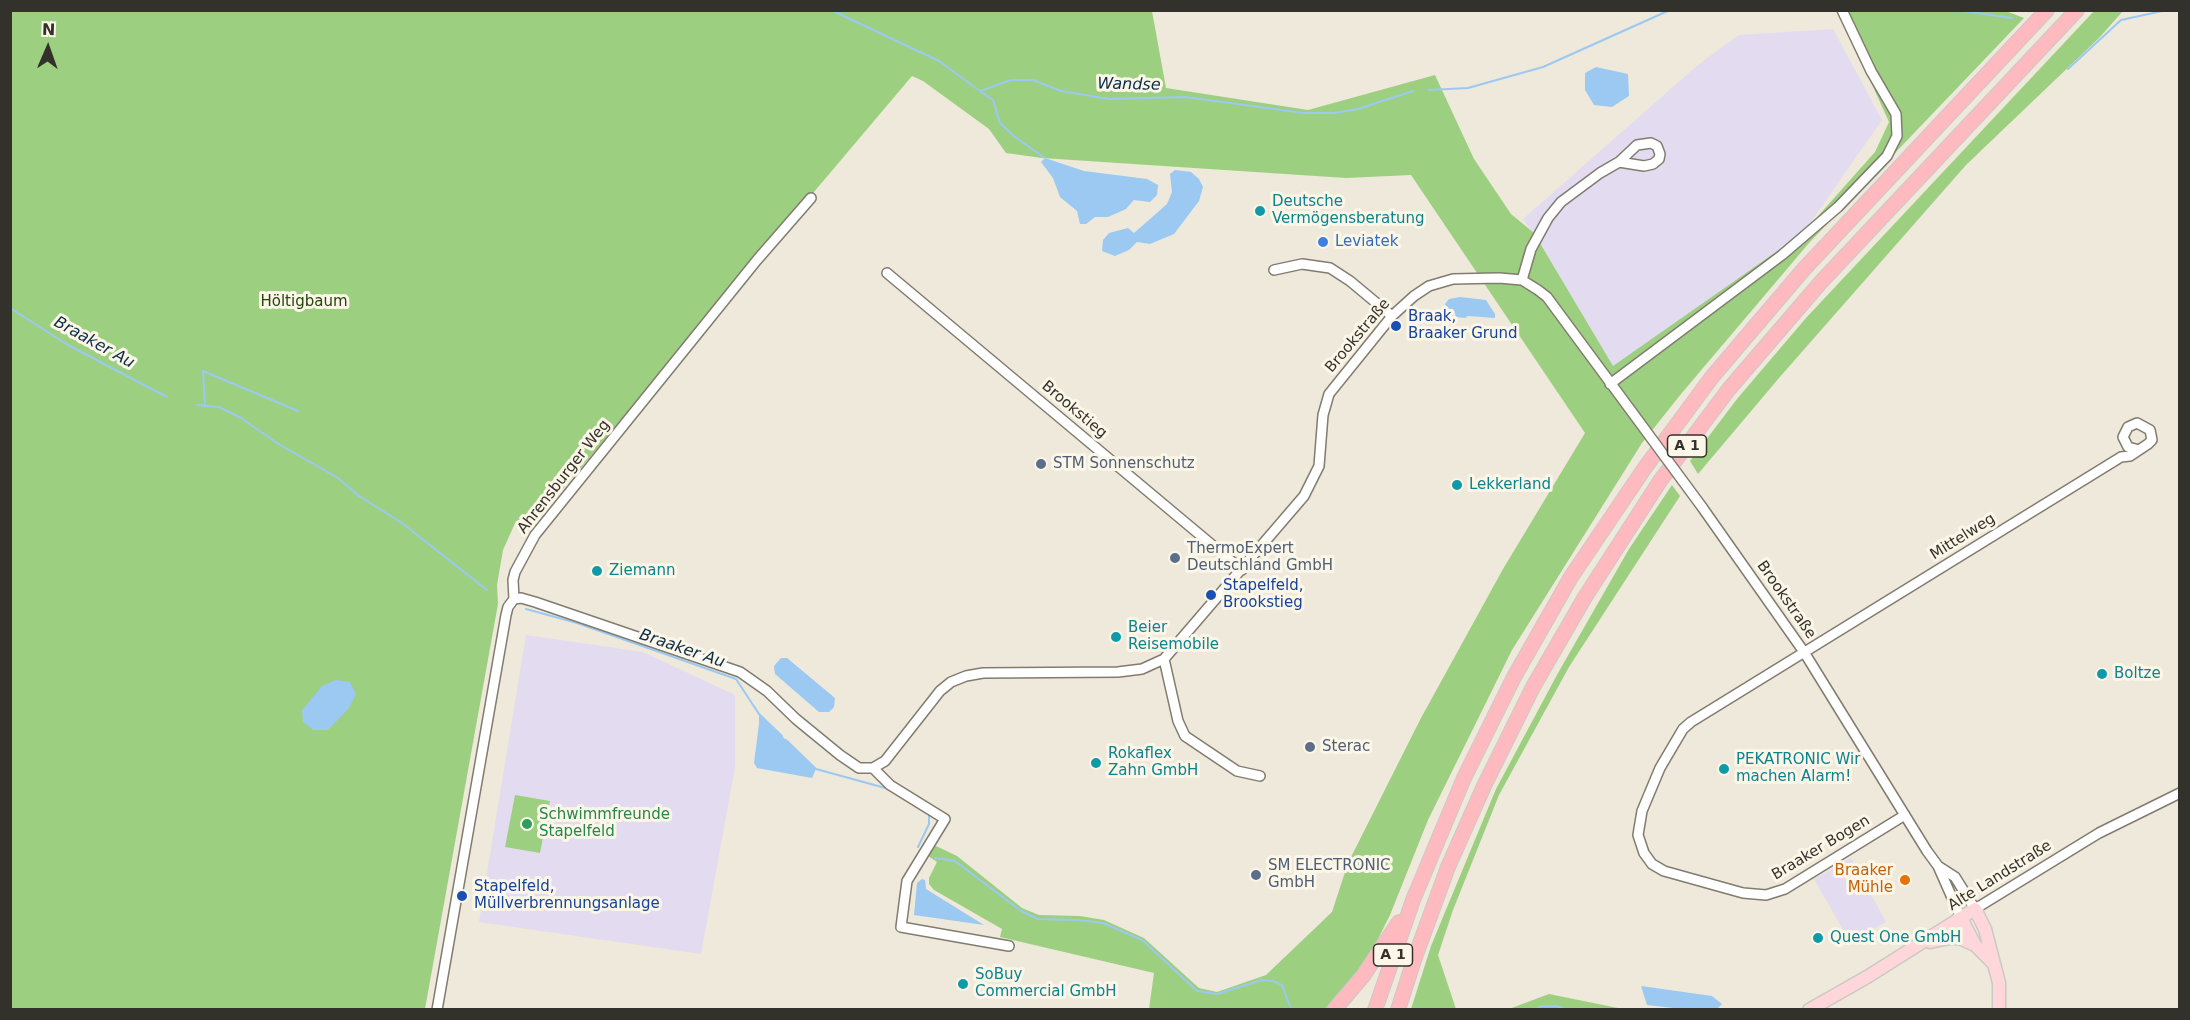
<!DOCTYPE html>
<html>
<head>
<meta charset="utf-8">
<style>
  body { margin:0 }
  #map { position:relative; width:2190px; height:1020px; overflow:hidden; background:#eee9da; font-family:"DejaVu Sans",sans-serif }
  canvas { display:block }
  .frame { position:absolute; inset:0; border:12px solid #33312c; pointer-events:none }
  .north { position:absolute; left:18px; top:18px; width:60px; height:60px; -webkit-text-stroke:4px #fbf6e7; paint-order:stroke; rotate:2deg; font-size:16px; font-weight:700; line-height:24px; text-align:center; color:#33312c }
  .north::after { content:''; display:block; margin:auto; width:21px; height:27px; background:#33312c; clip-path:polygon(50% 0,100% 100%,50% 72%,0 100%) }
</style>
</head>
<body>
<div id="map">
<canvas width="2190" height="1020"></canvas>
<div class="frame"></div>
<div class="north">N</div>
</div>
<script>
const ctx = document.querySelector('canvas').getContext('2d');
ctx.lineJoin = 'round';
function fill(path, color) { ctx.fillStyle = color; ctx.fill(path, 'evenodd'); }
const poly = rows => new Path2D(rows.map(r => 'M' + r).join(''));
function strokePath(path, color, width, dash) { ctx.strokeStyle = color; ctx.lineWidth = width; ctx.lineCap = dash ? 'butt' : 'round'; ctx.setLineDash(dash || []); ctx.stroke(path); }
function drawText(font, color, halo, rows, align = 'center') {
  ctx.font = font + ' "DejaVu Sans",sans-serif'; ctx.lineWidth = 6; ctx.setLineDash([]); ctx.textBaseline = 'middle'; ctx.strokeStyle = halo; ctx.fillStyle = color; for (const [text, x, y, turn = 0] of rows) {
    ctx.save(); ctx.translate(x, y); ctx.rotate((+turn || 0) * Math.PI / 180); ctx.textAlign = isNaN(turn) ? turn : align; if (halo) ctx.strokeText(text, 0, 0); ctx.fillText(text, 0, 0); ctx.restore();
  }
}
fill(poly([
  [1833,29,1882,120,1803,233,1613,367,1541,244,1523,219,1699,64,1739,35],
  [526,635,643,652,735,695,735,767,701,954,479,922],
  [1851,858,1886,922,1850,942,1814,879]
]), '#e3dbf0');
fill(poly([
  [2003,10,2024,18,1809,243,1681,394,1642,443,1512,650,1428,820,1390,915,1373,949,1361,968,1325,1009,1149,1009,1154,973,1000,937,1002,929,934,890,929,884,929,878,937,862,928,856,933,847,936,846,957,856,1022,908,1039,915,1080,916,1104,920,1144,938,1199,988,1217,992,1266,975,1332,912,1348,863,1421,718,1503,569,1585,433,1411,175,1346,178,1042,158,1006,153,989,129,923,81,912,76,529,529,516,521,503,550,497,585,498,604,425,1009,11,1010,10,11,1152,11,1166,88,1308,110,1435,75,1474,159,1511,214,1534,233,1613,366,1803,233,1875,152,1889,122,1840,14,1843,11],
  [2095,10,2123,11,2099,38,1966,165,1779,378,1698,474,1690,461,1737,399,1806,318],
  [1672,485,1680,496,1569,667,1499,795,1453,910,1438,955,1456,1009,1411,1009,1431,946,1496,789,1558,673,1629,549],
  [515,795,550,801,540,853,505,847],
  [1549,994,1623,1009,1509,1009]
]), '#9dcf81');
fill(poly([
  [1596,67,1628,74,1629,96,1612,107,1594,105,1585,90,1585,73],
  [1045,158,1084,171,1147,179,1158,185,1157,195,1150,202,1134,200,1126,209,1108,217,1095,217,1086,224,1080,224,1077,211,1060,197,1053,178,1041,162],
  [1175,170,1191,172,1199,179,1203,187,1199,201,1174,234,1150,244,1137,242,1129,250,1115,256,1102,251,1103,240,1109,233,1128,228,1134,233,1167,204,1172,192,1170,174],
  [1460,297,1486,300,1495,314,1495,318,1468,316,1465,318,1456,317,1454,310,1447,308,1445,304,1449,299],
  [781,658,787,658,835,698,834,707,829,712,819,712,775,674,774,666],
  [336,680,350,682,356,694,349,708,328,730,313,730,303,722,302,710,322,686],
  [759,714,816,769,812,778,757,768,754,763,759,724],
  [922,879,925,880,926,889,984,925,914,915,917,883],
  [1641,986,1712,996,1722,1004,1716,1010,1682,1009,1647,1005]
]), '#9bc9f1');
strokePath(poly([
  [831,10,939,61,980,91,1011,80,1033,80,1061,91,1109,99,1185,97,1304,113,1334,113,1358,109,1413,91],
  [1956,10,2012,18],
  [2068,69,2121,20,2167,10],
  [1429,90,1468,88,1543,67,1670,10],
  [981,92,993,100,1000,123,1015,137,1045,158],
  [10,308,68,345,167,397],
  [197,405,219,407,241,418,277,443,338,478,359,496,402,523,487,590],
  [205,406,203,371,298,411],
  [526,609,577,623,736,679,759,714,782,736],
  [786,740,816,769,889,789],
  [918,847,929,824,929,813],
  [935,858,955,861,1021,911,1038,919,1079,920,1103,923,1142,940,1197,991,1217,994,1262,980,1273,981,1282,985,1290,1006],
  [1534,1010,1541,1006,1557,1006,1566,1010]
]), '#9bc9f1', 2);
const minor = poly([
  [1274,270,1302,264,1330,268,1350,281,1392,316],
  [887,273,1242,570],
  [1522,280,1531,249,1548,218,1561,202,1600,173,1619,162,1637,145,1651,143,1657,146,1660,154,1659,159,1653,164,1644,166,1619,162],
  [1610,384,1782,255,1838,207,1887,156,1897,136,1896,114,1871,71,1842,10],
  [1702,507,1804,652,1927,851,1938,866,1955,877,1975,909,2099,833,2180,793],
  [514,599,521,598,535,602,740,672,767,691,796,719,840,755,859,768,873,768,885,761,940,691,951,682,966,676,983,673,1118,672,1142,669,1164,659,1304,496,1319,466,1323,415,1329,394,1392,316,1414,296,1429,286,1453,279,1499,278,1522,280,1538,290,1547,297,1629,408],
  [1164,659,1178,721,1185,736,1237,771,1260,776],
  [873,768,890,785,945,819,907,881,901,927,1009,946],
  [1905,815,1785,889,1766,895,1743,893,1664,871,1652,864,1644,853,1638,835,1642,811,1660,768,1683,729,1691,722,2121,457,2130,456,2148,444,2152,440,2150,430,2137,423,2128,427,2123,437,2128,447,2139,450],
  [1938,866,1961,918],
  [437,1010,506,615,508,607,514,599,513,580,515,572,535,535,757,260,811,198]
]);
const major = poly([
  [1961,918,1975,945,1993,963],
  [1930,942,1949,938,1959,938,1975,945],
  [1809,1010,1867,977,1975,909,1985,929,1999,983,1999,1010]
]);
const highway = poly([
  [1334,1010,1363,976,1399,922],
  [1375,1010,1413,900,1464,778,1514,677,1571,577,1644,469,1712,377,1804,269,2047,10],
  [1398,1010,1414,960,1448,867,1484,786,1533,687,1585,597,1660,481,1729,389,1821,282,2077,10]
]);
strokePath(minor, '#817c6f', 12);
strokePath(major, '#cac9c8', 15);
strokePath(highway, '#cac9c8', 16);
strokePath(minor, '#fff', 9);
strokePath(major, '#ffd6d9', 12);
strokePath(highway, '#ffbac0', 14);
const minorBridge = poly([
  [1629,408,1702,507]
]);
strokePath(minorBridge, '#817c6f', 12, []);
strokePath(minorBridge, '#fff', 9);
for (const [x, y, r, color] of [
  [1260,211,6,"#0f9aa8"],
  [1323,242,6,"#3f7fe0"],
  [1396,326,6,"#1a4fb4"],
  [1041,464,6,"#5c6f8a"],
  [1457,485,6,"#0f9aa8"],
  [1175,558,6,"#5c6f8a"],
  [597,571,6,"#0f9aa8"],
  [1211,595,6,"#1a4fb4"],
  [1116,637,6,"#0f9aa8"],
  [2102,674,6,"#0f9aa8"],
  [1310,747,6,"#5c6f8a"],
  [1096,763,6,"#0f9aa8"],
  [1724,769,6,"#0f9aa8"],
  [527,824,6,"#2e9e5b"],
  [1256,875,6,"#5c6f8a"],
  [1905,880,6,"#e8710a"],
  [462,896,6,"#1a4fb4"],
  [1818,938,6,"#0f9aa8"],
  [963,984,6,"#0f9aa8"]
]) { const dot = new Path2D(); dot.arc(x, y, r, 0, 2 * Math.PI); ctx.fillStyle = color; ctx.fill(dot); strokePath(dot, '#fbf6e7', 2); }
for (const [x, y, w] of [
  [1687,446,39],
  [1393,955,39]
]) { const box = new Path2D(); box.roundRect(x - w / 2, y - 11, w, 22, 4.5); ctx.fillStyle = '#fbf6e7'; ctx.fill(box); strokePath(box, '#33312c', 1.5); }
drawText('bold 14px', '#33312c', null, [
  ["A 1",1687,446],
  ["A 1",1393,955]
]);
drawText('15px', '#0d838f', '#fbf6e7', [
  ["Deutsche",1272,202],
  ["Vermögensberatung",1272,219],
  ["Lekkerland",1469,485],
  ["Ziemann",609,571],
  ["Beier",1128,628],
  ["Reisemobile",1128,645],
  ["Boltze",2114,674],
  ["Rokaflex",1108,754],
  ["Zahn GmbH",1108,771],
  ["PEKATRONIC Wir",1736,760],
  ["machen Alarm!",1736,777],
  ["Quest One GmbH",1830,938],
  ["SoBuy",975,975],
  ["Commercial GmbH",975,992]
], 'left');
drawText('15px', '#366cbe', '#fbf6e7', [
  ["Leviatek",1335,242]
], 'left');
drawText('15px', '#24450b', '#fbf6e7', [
  ["Höltigbaum",304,302]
]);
drawText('15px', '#164399', '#fbf6e7', [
  ["Braak,",1408,317],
  ["Braaker Grund",1408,334],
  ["Stapelfeld,",1223,586],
  ["Brookstieg",1223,603],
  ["Stapelfeld,",474,887],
  ["Müllverbrennungsanlage",474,904]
], 'left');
drawText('15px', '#33312c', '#fbf6e7', [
  ["Brookstraße",1358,336,-50],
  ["Brookstieg",1074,410,40],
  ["Ahrensburger Weg",564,477,-52],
  ["Mittelweg",1963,537,-32],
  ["Brookstraße",1786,600,55],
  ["Braaker Bogen",1821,848,-31],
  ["Alte Landstraße",2000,876,-32]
]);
drawText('15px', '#4e5e75', '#fbf6e7', [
  ["STM Sonnenschutz",1053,464],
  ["ThermoExpert",1187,549],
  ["Deutschland GmbH",1187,566],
  ["Sterac",1322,747],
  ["SM ELECTRONIC",1268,866],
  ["GmbH",1268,883]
], 'left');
drawText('15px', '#27864d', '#fbf6e7', [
  ["Schwimmfreunde",539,815],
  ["Stapelfeld",539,832]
], 'left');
drawText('15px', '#c56008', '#fbf6e7', [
  ["Braaker",1893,871],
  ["Mühle",1893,888]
], 'right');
drawText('italic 16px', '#0a2d47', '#fbf6e7', [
  ["Wandse",1129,85,1],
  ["Braaker Au",94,343,29],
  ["Braaker Au",682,649,19]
]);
</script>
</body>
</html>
